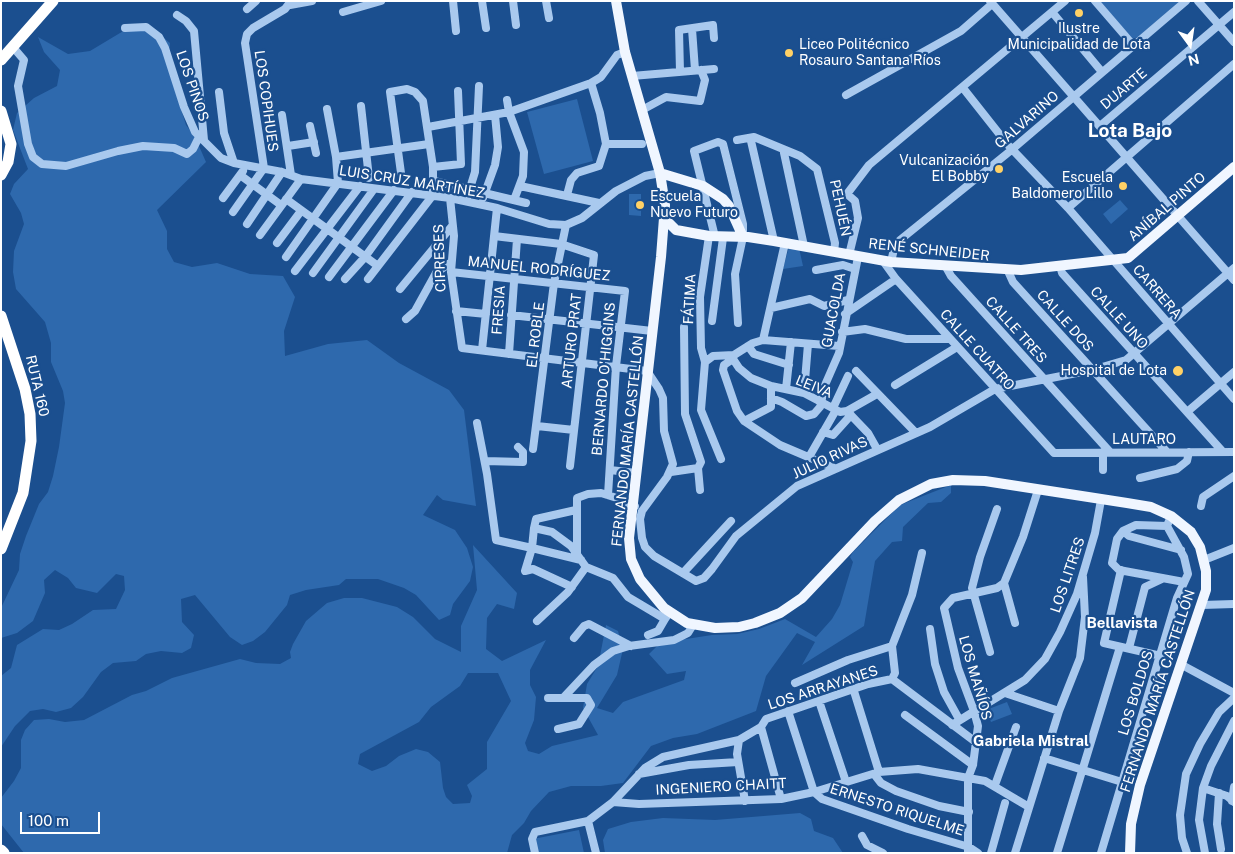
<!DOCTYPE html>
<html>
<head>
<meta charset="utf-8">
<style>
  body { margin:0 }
  #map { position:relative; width:1235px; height:854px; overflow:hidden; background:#1b4f8f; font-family:"Public Sans",sans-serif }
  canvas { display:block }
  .frame { position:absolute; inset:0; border:2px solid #fff; pointer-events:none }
  .north { position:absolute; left:1165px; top:20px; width:50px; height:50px; -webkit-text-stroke:4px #1b4f8f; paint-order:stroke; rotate:166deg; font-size:14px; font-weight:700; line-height:20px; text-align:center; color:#fff }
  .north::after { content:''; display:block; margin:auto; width:18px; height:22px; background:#fff; clip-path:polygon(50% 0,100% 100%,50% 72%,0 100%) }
  .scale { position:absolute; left:20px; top:812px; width:80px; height:22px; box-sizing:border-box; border:2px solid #fff; border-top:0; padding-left:6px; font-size:15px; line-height:18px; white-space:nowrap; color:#fff; -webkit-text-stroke:4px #1b4f8f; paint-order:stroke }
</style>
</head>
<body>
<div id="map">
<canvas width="1235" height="854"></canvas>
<div class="frame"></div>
<div class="north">N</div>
<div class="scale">100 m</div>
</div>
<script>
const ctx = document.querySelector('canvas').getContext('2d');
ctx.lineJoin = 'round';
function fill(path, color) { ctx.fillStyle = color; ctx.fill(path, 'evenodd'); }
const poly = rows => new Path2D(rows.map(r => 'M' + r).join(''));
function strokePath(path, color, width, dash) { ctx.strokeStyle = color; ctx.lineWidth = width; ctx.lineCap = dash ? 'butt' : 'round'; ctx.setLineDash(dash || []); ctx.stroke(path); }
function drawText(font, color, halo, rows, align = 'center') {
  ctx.font = font + ' "Public Sans",sans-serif'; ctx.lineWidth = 4.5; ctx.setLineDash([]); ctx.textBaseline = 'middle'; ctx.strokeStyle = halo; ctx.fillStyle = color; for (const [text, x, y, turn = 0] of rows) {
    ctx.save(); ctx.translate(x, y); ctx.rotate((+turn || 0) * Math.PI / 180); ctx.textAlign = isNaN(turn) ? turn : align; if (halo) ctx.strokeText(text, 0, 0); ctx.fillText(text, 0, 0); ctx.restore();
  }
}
fill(poly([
  [1100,1,1180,1,1138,37,1132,39],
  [135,24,155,31,170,43,169,56,180,106,186,125,195,137,206,162,157,210,167,231,167,249,174,262,192,267,217,263,250,274,283,276,295,297,284,331,285,356,328,344,367,340,399,363,449,390,464,410,476,506,443,500,437,495,423,515,455,530,467,548,473,567,470,581,453,604,450,615,439,620,416,595,404,588,378,579,346,579,339,585,306,590,290,595,287,605,265,632,253,641,242,645,230,637,195,595,181,599,182,622,194,635,191,648,182,653,161,651,146,654,136,661,113,663,101,672,83,697,71,708,56,712,43,709,30,711,15,726,1,747,1,676,11,668,17,645,43,629,59,630,72,624,93,610,116,609,125,590,124,576,116,574,97,593,76,588,68,578,55,570,44,580,45,593,33,621,17,633,1,638,1,608,19,570,20,554,26,536,39,504,48,492,53,476,59,447,65,403,63,391,51,362,51,343,45,322,16,289,13,272,14,251,24,224,21,213,10,194,14,184,28,169,13,130,17,113,34,98,57,86,60,70,44,52,38,37,68,54,90,51],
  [577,99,593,161,544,174,527,112],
  [629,194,641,194,641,216,629,215],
  [1120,200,1128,209,1111,224,1103,214],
  [789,247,799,248,803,266,783,269],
  [951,485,951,493,941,502,928,503,903,527,902,541,892,542,875,561,864,626,802,665,815,642,797,633,766,676,756,711,697,734,673,738,651,746,623,783,601,786,571,786,549,792,531,811,524,823,512,835,507,853,24,853,1,824,1,798,14,781,21,768,21,740,25,730,34,720,49,719,65,722,84,720,132,695,146,691,172,678,240,659,256,663,280,664,291,658,290,652,293,644,306,621,327,603,344,598,362,598,397,607,413,617,435,639,461,652,461,626,477,590,473,545,517,593,514,609,497,604,487,618,486,649,502,661,546,640,530,670,530,685,536,697,534,720,525,743,528,751,539,754,552,746,598,735,583,708,587,684,598,666,606,625,618,631,623,649,617,675,597,708,613,713,623,702,684,680,686,671,667,674,649,654,660,643,712,635,737,634,759,629,785,619,816,637,832,619,840,605,853,562,850,557,853,552,900,505],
  [468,673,498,673,511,701,487,742,487,769,467,785,472,796,470,803,453,804,446,797,443,788,440,762,428,752,416,749,399,756,386,766,372,771,358,764,360,754,419,722,431,707,460,686],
  [1007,702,1012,714,991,722,986,710],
  [800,813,811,819,814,831,833,838,843,853,605,853,603,840,608,829,631,822,663,818,715,820],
  [579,830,584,853,536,853,533,839]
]), '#2e69ad');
strokePath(poly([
  [453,1,456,31],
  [482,1,486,28],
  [513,1,516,25],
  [546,1,549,18],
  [990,1,1234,280],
  [1095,1,1133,45],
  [1198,1,1234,42],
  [290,5,312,1],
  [247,9,256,1],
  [343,12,381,1],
  [1052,12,1102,72],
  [177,15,186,21,194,31,204,140],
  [125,28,146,27,159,37,165,48,184,107,195,132,221,158,234,163,282,172,301,179,450,198,497,208,549,224,566,225,582,218,616,191,645,176,660,173],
  [692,29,695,70],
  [12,46,24,60,18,86,28,144,33,157,42,164,66,166,118,151,143,146,174,148,187,154,193,149,199,137],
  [680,72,679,30,713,25,714,38],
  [632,76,714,69],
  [591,83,600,113,606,144],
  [963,88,1008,145,1068,208,1234,399],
  [219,92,224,133,234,163],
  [846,95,961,31,992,4],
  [507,100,509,112,524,152,523,176,514,200],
  [361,106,369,178],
  [642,110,666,97,700,101,705,80,701,70],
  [282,115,291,175],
  [310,126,316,153],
  [1100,126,1234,12],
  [428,127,509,112,591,83,601,77,617,55,625,52],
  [737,140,754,137,800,156,817,169,835,243,834,252],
  [751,141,774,241],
  [288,146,314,142],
  [784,153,804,246],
  [336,157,429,144],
  [433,167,461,164,458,91],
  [264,168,245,43,247,34,253,28,285,9,291,1],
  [240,175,281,205],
  [434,181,526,203],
  [520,186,599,203],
  [567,195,571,180,577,173,599,166,606,144,642,144],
  [223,198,243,171],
  [450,198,454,236,451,272,462,348,647,371,659,389,663,398,664,431,673,464,667,477,642,511,640,519,642,538,645,547,654,556,696,581,704,578,712,569,736,536,797,486,930,427,995,389,1092,370,1126,360,1234,268],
  [483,198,495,165,498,147,495,115],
  [286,199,378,266],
  [466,201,475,172,479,86],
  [1068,208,1234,64],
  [233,212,264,168],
  [247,224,282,172],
  [260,235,301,179],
  [494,236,561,244,594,255,570,466],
  [715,237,694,151,718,142,723,144,743,224,743,237,735,274,738,323],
  [277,243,301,211],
  [849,255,858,218,855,201,847,194,869,165,1065,1],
  [286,257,338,183,336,157,327,109],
  [883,261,896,279,1054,453,1234,452],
  [891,262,894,249,900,240,1009,152,1186,1],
  [1060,266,1062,273,1223,452],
  [946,267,951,276,1110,452],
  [816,270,843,265,855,269],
  [295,271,360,186],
  [1008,271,1013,282,1167,452],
  [451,272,625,291,616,366,608,495],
  [313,273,374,189],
  [329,277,394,190],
  [345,279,365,257,412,192],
  [368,279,433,195,433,167,423,101,415,92,407,89,390,92,401,173],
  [400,289,452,226],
  [771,308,810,299,824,306,848,300],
  [456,311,486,314],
  [845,314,896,279],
  [511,315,652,331],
  [406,319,415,311,436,273,450,263],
  [712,321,723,238],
  [684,327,685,414,701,462,698,468,700,490],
  [842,332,865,329,906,339,950,339],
  [763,340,785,243],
  [748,346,754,354,789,365],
  [482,350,497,208],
  [509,354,517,239],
  [734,355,733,359,739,368,751,378,771,386,804,393,840,412,847,411,877,394],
  [733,359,724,365,723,370,737,411,744,421,780,445,834,468],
  [705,362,713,356,734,355,753,343,763,340,839,346],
  [705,362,701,348,700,297,709,236],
  [705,362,701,410,721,459],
  [856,371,916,433],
  [895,385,957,347],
  [786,389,791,342],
  [804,393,808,344],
  [771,398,782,402,806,416,814,414,820,407,825,385,839,353,858,257],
  [833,408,848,376],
  [847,411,868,433,877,449],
  [1187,412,1234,372],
  [744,421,771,407,771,386],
  [477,423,487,474,496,540,532,548,534,528,552,532,571,546,586,567,613,578,628,597,665,619,669,613],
  [537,426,574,430],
  [823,432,833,435,851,415],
  [533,449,554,283,566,225],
  [809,457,836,410],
  [485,461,523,462,523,452,518,447],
  [610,470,636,473],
  [1103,470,1103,452],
  [671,472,698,468],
  [1140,478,1177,469,1187,461,1189,452],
  [1201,506,1203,497,1234,476],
  [1167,526,1136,525,1123,531,1117,539,1112,563,1119,570,1184,582],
  [534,528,536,519,576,510],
  [1123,531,1129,536,1181,550],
  [577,553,577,498,588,494,601,493,620,499,632,507,635,506],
  [1204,560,1234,548],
  [1121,570,1104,643,1161,656],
  [683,573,731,521],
  [572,587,533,569,525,571,532,548,581,560],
  [1202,605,1234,604],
  [537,621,568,592,586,567],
  [1015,623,1004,583,1023,537,1038,490],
  [930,629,935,664,944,692,959,719],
  [648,635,658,631,665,619],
  [574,638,584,626,589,624,631,646],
  [1129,648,1145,587,1162,579],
  [990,652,972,588,980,557,997,509],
  [1182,665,1234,693],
  [892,679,895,673,892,646,912,595,922,553],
  [795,683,848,660,892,646],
  [853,688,879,772],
  [1005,693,1059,711],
  [564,697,594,665,613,651,629,646,674,640,688,633,693,625],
  [548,698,587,698,591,705,579,724,558,729],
  [819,701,846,782],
  [788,711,814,792,822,799,908,829,969,847,978,853],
  [905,715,973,765],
  [952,725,1025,680,1045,659,1060,632,1077,594,1095,533,1101,500],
  [761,727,781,799],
  [739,740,737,754,745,801],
  [1044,758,1122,782],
  [639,774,689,765,738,762],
  [874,774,881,783,896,791,939,806,969,812],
  [995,785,1016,727],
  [1203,788,1227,796,1234,802],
  [1219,793,1217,824,1221,849],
  [1232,801,1234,787],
  [613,802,639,804,781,799,814,792,879,772,918,769,985,781,1029,807],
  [588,821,596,853],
  [862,836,867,845,883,853],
  [535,853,532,839,535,832,588,821,613,802,645,768,663,757,739,740,761,727,766,719,868,684,892,679,977,743],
  [968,853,968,778,973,765,978,726,974,711,958,668,944,608,953,598,997,588,1004,583],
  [991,853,1005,803],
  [1015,853,1059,711,1080,658,1085,617,1083,577],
  [1057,853,1120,647],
  [1101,853,1177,598,1188,574,1184,557,1167,526,1171,516],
  [1187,853,1182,838,1180,815,1186,774,1200,744,1219,712,1234,698],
  [1205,853,1199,820,1203,788,1211,766,1234,721]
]), '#a9c9ee', 8);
strokePath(poly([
  [616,1,625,52,660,173,665,205,661,257,629,538,631,559,640,579,664,608,687,623,715,628,739,627,755,623,780,613,802,598,875,521,899,500,931,484,953,480,985,481,1127,503,1151,507,1171,516,1191,532,1200,547,1206,571,1206,590,1140,785,1131,824,1130,853],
  [660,173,703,186,723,199,729,206,743,237],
  [665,219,676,230,709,236,748,237,774,241,891,262,1021,270,1128,258,1234,167]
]), '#f0f6ff', 10);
strokePath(poly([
  [1,60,53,1],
  [1,111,11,144,8,162,1,175],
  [1,316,25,389,30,414,31,441,23,493,1,549],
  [1,850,4,853]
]), '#fff', 11);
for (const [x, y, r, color] of [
  [1079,13,5,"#ffd166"],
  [789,53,5,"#ffd166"],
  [999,169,5,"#ffd166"],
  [1123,186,5,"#ffd166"],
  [640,205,5,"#ffd166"],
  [1178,371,6,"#ffd166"]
]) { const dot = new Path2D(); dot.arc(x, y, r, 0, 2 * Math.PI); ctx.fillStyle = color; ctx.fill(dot); strokePath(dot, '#1b4f8f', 2); }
drawText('14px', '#fff', '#1b4f8f', [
  ["Ilustre",1079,29,"center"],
  ["Municipalidad de Lota",1079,45,"center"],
  ["Liceo Politécnico",799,45,"left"],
  ["Rosauro Santana Ríos",799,61,"left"],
  ["Vulcanización",989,161],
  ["El Bobby",989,177],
  ["Escuela",1113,178],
  ["Baldomero Lillo",1113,194],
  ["Escuela",650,197,"left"],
  ["Nuevo Futuro",650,213,"left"],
  ["Hospital de Lota",1167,371]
], 'right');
drawText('14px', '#fff', '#1b4f8f', [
  ["LOS PINOS",192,86,71],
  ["DUARTE",1124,89,-40],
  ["LOS COPIHUES",266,101,82],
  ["GALVARINO",1027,120,-41],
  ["LUIS CRUZ MARTÍNEZ",412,182,9],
  ["ANÍBAL PINTO",1167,207,-41],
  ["PEHUÉN",840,208,78],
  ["RENÉ SCHNEIDER",929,250,6],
  ["CIPRESES",440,258,-92],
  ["MANUEL RODRÍGUEZ",539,269,6],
  ["CARRERA",1157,292,49],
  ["FÁTIMA",690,299,-87],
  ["FRESIA",499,310,-86],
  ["GUACOLDA",834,310,-79],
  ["CALLE UNO",1119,318,48],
  ["CALLE DOS",1065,321,48],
  ["CALLE TRES",1016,330,48],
  ["EL ROBLE",536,335,-83],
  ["ARTURO PRAT",572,341,-84],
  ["CALLE CUATRO",977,350,48],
  ["BERNARDO O'HIGGINS",604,379,-85],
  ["RUTA 160",37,386,77],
  ["LEIVA",814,387,22],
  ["LAUTARO",1144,440],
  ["FERNANDO MARÍA CASTELLÓN",628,441,-84],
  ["JULIO RIVAS",830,458,-25],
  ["LOS LITRES",1068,575,-71],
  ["LOS MAÑÍOS",975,678,74],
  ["LOS ARRAYANES",823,688,-18],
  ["FERNANDO MARÍA CASTELLÓN",1158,691,-72],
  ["LOS BOLDOS",1136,693,-73],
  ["INGENIERO CHAITT",721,787,-3],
  ["ERNESTO RIQUELME",897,810,18]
]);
drawText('bold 15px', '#fff', '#1b4f8f', [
  ["Bellavista",1122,623],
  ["Gabriela Mistral",1031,741]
]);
drawText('bold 19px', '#fff', '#1b4f8f', [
  ["Lota Bajo",1130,131]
]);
</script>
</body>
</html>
